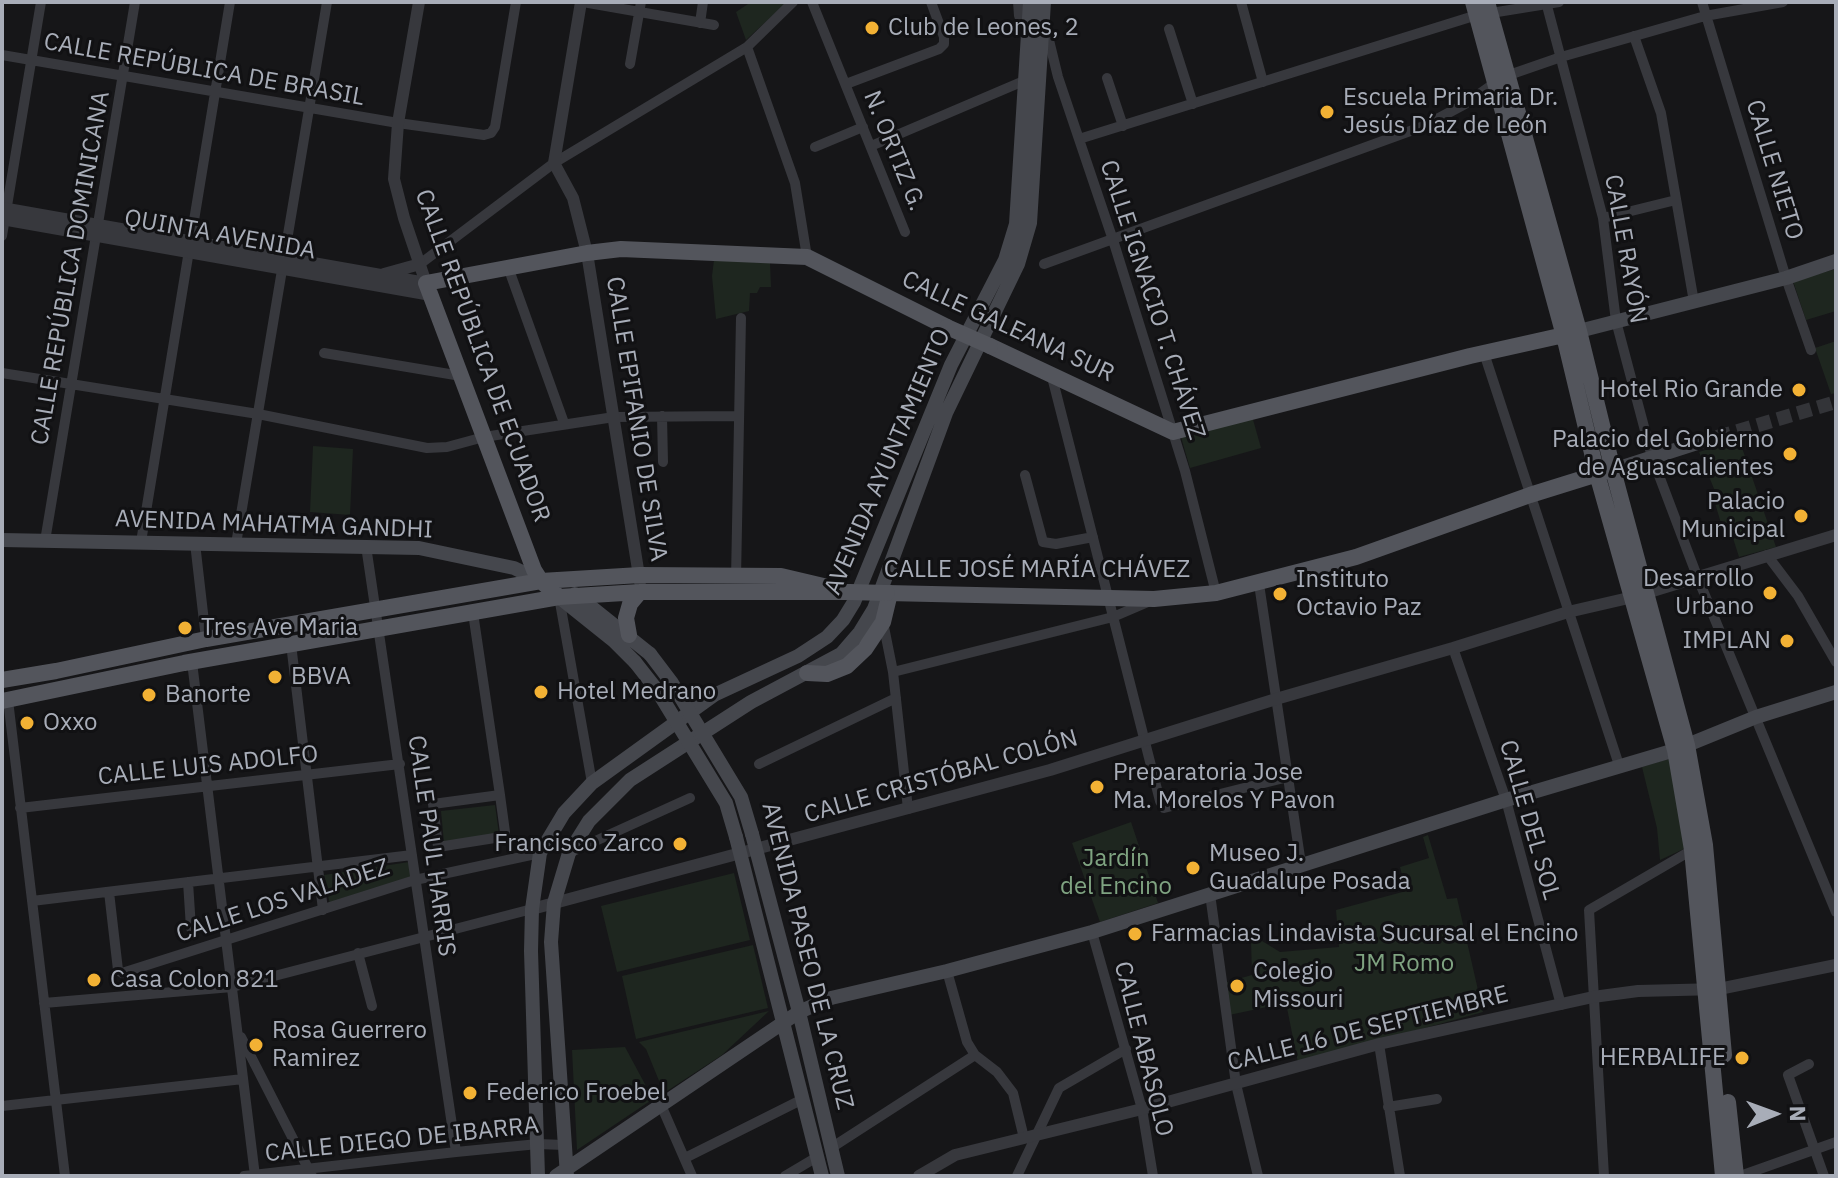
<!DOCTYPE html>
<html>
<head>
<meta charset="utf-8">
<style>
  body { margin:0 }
  #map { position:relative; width:1838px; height:1178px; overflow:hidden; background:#161618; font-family:"IBM Plex Sans",sans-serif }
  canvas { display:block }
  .frame { position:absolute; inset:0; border:4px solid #a8adb8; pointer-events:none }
  .north { position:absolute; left:1734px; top:1074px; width:80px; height:80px; -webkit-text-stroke:6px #111113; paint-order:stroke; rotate:89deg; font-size:22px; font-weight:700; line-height:32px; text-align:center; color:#a8adb8 }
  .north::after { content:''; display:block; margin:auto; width:28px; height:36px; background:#a8adb8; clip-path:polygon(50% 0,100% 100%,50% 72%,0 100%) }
</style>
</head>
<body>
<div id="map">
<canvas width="1838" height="1178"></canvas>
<div class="frame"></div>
<div class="north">N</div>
</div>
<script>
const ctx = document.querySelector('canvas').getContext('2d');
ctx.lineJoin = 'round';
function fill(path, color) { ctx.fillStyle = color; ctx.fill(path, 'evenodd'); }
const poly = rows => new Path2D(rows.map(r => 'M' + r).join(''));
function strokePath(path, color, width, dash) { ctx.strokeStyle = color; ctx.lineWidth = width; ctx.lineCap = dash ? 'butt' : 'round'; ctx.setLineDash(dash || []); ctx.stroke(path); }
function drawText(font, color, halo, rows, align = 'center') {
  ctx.font = font + ' "IBM Plex Sans",sans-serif'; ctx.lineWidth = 6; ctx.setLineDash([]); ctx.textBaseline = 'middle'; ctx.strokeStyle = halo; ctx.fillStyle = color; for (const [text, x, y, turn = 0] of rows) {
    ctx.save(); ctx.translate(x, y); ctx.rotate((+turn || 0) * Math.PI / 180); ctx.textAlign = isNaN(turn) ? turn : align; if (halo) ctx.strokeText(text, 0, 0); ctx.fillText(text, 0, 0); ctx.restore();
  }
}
fill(poly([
  [751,2,787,2,746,40,736,12],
  [714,260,770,263,771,287,760,287,757,293,750,293,749,311,716,319,712,276],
  [1836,269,1836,311,1806,320,1793,281],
  [1836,341,1836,393,1831,394,1815,348],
  [1252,416,1261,448,1190,468,1181,437],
  [1739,439,1776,547,1739,557,1732,535,1725,537,1715,503,1719,501,1699,452],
  [313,446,353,449,350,515,310,512],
  [1672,758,1688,847,1660,860,1657,828,1642,767],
  [495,805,499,834,444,843,441,811],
  [1131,822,1158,903,1100,922,1072,843],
  [1428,835,1447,899,1457,898,1483,1012,1298,1063,1286,1003,1229,1015,1227,982,1252,975,1251,941,1262,941,1280,952,1339,947,1336,910,1406,891,1400,867,1429,858,1423,837],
  [409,862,412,879,330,905,324,875],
  [734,873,750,940,617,972,601,906],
  [753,945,768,1008,636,1039,622,976],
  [769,1011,722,1055,664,1093,646,1049,639,1042],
  [625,1047,653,1099,577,1150,572,1050]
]), '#1e261f');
strokePath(poly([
  [1697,443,1836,402]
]), '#333438', 14, [14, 7]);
strokePath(poly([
  [583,2,714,25],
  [812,2,905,232],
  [1018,2,1019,16,1030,22],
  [1241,2,1263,82],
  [1546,2,1603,218,1616,321,1652,457,1697,576,1836,912],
  [1702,2,1786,278,1811,350],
  [1491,13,1559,2],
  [700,23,703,2],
  [1046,28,1058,77,1113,240,1185,471,1216,593],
  [1169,29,1193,104],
  [1634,36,1661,113,1694,302],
  [747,47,795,183,807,257],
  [2,55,398,123,484,135,491,133,495,127,516,2],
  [630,64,641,2],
  [1509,75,1561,57,1705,16,1783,2],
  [1107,78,1123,126],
  [846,84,939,49,944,44,944,37,931,2],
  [1079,139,1477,15],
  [871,146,1026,80],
  [815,147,863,127],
  [1603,218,1676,200],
  [2,236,41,2],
  [420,264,554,163,747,47,793,2],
  [1044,264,1424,126,1465,104,1496,82],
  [508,267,564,423],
  [324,353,461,376],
  [1484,353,1620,768],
  [2,373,258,414,427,448,447,447,484,437,614,417,737,416],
  [1051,373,1160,801,1164,808,1288,777],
  [662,416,663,462],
  [1025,475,1043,542,1056,544,1093,537],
  [45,541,135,2],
  [141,542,230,2],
  [195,543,206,639],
  [236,544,327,2],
  [366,546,456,1152],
  [1767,555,1798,596,1836,662],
  [736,578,741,318],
  [1259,584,1301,864],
  [559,597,592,783],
  [473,613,500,795,505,832,501,837,438,847,433,804,500,795],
  [883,622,893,672,908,809],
  [291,644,323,910],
  [1453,648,1506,800,1561,1005],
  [192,662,255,1176],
  [893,672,1113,617,1148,602],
  [8,700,65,1176],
  [759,764,896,698],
  [20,808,400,764],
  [569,853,690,798],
  [188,882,191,928],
  [109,892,118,970,122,973,415,880,540,853],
  [1210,894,1236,1084,1258,1176],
  [32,901,412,855],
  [1092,932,1142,1109,1153,1176],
  [358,953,372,1006],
  [947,971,967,1042,975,1055,997,1072,1013,1093,1024,1138],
  [44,1003,232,987,532,909],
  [241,1037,312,1176],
  [1379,1044,1400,1176],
  [1809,1064,1788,1075,1824,1176],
  [661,1105,692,1176],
  [2,1106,243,1079],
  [1388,1107,1437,1099],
  [831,1148,975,1055],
  [685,1158,803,1099],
  [244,1176,456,1152,538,1144,564,1145],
  [785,1176,817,1157],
  [1017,1176,1059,1088,1126,1049],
  [1604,1176,1589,910,1692,850],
  [1740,1176,1836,1142]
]), '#37383d', 10);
strokePath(poly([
  [581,2,554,163,573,198,587,253,640,582],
  [2,208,426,283,404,218,394,179,398,123,419,2],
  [2,219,431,295],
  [384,274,420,264],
  [532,909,1050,770,1276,699,1453,648,1568,612,1633,597,1836,535],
  [919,1176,955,1155,1142,1109,1379,1044,1593,997,1638,991,1719,989,1836,965]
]), '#37383d', 12);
strokePath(poly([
  [1579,331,1786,278,1836,261],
  [1613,470,1697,443],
  [2,540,419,548,514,568,541,581],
  [575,594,650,654],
  [559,597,614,641,635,662],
  [752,834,799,1012,838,1176],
  [736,837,822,1176],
  [538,1176,531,951,532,909,540,853,564,813,592,783,714,695,798,656,827,637,843,620,854,602,951,365,1005,260,1016,224,1030,2],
  [556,1176,799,1012,831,998,947,971,1092,932,1506,800,1675,750,1756,717,1836,692],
  [567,1176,551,942,554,903,569,853,589,821,630,780,751,702,841,654,860,632,874,609,946,413,1018,264,1030,223,1044,2]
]), '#45474d', 14);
strokePath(poly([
  [1473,2,1564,336,1597,474,1675,750,1692,850,1723,1176],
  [1487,2,1579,331,1613,470,1687,745,1705,845,1724,1055],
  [990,346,1173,432,1470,356,1573,333],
  [887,593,1154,599,1216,593,1356,557,1530,495,1607,471],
  [559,597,541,581,534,570,426,283,587,253,621,249,807,257,947,327],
  [629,635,626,618,630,604,640,592],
  [807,673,827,674,847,666,865,649,883,622,890,593],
  [2,680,56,671,206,639,541,581,640,575,781,576,832,588],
  [2,701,184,663,559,597,640,592,849,592],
  [1728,1102,1736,1176]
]), '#53555c', 16);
strokePath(poly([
  [650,654,672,683,741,797,752,834],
  [635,662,657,690,726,803,736,837]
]), '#45474d', 14);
strokePath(poly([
  [947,327,990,346],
  [849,592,887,593]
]), '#53555c', 16);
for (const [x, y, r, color] of [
  [872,28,8,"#f2b134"],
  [1327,112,8,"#f2b134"],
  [1799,390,8,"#f2b134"],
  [1790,454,8,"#f2b134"],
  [1801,516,8,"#f2b134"],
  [1770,593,8,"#f2b134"],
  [1280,594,8,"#f2b134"],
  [185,628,8,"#f2b134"],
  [1787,641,8,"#f2b134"],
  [275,677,8,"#f2b134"],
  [541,692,8,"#f2b134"],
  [149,695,8,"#f2b134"],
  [27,723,8,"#f2b134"],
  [1097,787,8,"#f2b134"],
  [680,844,8,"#f2b134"],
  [1193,868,8,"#f2b134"],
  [1135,934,8,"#f2b134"],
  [94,980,8,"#f2b134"],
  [1237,986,8,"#f2b134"],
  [256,1045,8,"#f2b134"],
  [1742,1058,8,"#f2b134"],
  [470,1093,8,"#f2b134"]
]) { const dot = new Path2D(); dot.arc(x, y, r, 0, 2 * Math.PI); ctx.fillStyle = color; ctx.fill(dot); strokePath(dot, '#111113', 3); }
drawText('24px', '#a8adb8', '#111113', [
  ["Club de Leones, 2",888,28],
  ["Escuela Primaria Dr.",1343,98],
  ["Jesús Díaz de León",1343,126],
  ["Hotel Rio Grande",1783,390,"right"],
  ["Palacio del Gobierno",1774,440,"right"],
  ["de Aguascalientes",1774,468,"right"],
  ["Palacio",1785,502,"right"],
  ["Municipal",1785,530,"right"],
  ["Desarrollo",1754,579,"right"],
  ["Urbano",1754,607,"right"],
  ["Instituto",1296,580],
  ["Octavio Paz",1296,608],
  ["Tres Ave Maria",201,628],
  ["IMPLAN",1771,641,"right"],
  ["BBVA",291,677],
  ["Hotel Medrano",557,692],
  ["Banorte",165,695],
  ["Oxxo",43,723],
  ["Preparatoria Jose",1113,773],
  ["Ma. Morelos Y Pavon",1113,801],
  ["Francisco Zarco",664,844,"right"],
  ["Museo J.",1209,854],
  ["Guadalupe Posada",1209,882],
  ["Farmacias Lindavista Sucursal el Encino",1151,934],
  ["Colegio",1253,972],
  ["Missouri",1253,1000],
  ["Casa Colon 821",110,980],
  ["Rosa Guerrero",272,1031],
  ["Ramirez",272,1059],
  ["HERBALIFE",1726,1058,"right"],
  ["Federico Froebel",486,1093]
], 'left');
drawText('24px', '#a8adb8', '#111113', [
  ["CALLE REPÚBLICA DE BRASIL",204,70,10],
  ["N. ORTIZ G.",894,151,68],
  ["CALLE NIETO",1774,170,73],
  ["QUINTA AVENIDA",220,235,10],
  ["CALLE RAYÓN",1625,249,80],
  ["CALLE REPÚBLICA DOMINICANA",71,268,-80],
  ["CALLE IGNACIO T. CHÁVEZ",1152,300,72],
  ["CALLE GALEANA SUR",1008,327,25],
  ["CALLE REPÚBLICA DE ECUADOR",482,356,70],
  ["CALLE EPIFANIO DE SILVA",636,419,81],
  ["AVENIDA AYUNTAMIENTO",888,462,-67],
  ["AVENIDA MAHATMA GANDHI",274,525,2],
  ["CALLE JOSÉ MARÍA CHÁVEZ",1037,570],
  ["CALLE LUIS ADOLFO",208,766,-6],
  ["CALLE CRISTÓBAL COLÓN",941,777,-16],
  ["CALLE DEL SOL",1529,820,74],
  ["CALLE PAUL HARRIS",431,846,82],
  ["CALLE LOS VALADEZ",283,901,-18],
  ["AVENIDA PASEO DE LA CRUZ",807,956,76],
  ["CALLE 16 DE SEPTIEMBRE",1368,1029,-14],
  ["CALLE ABASOLO",1143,1049,76],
  ["CALLE DIEGO DE IBARRA",402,1140,-6]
]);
drawText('24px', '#7fa381', '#111113', [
  ["Jardín",1116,859],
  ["del Encino",1116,887],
  ["JM Romo",1404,964]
]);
</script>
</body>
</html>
